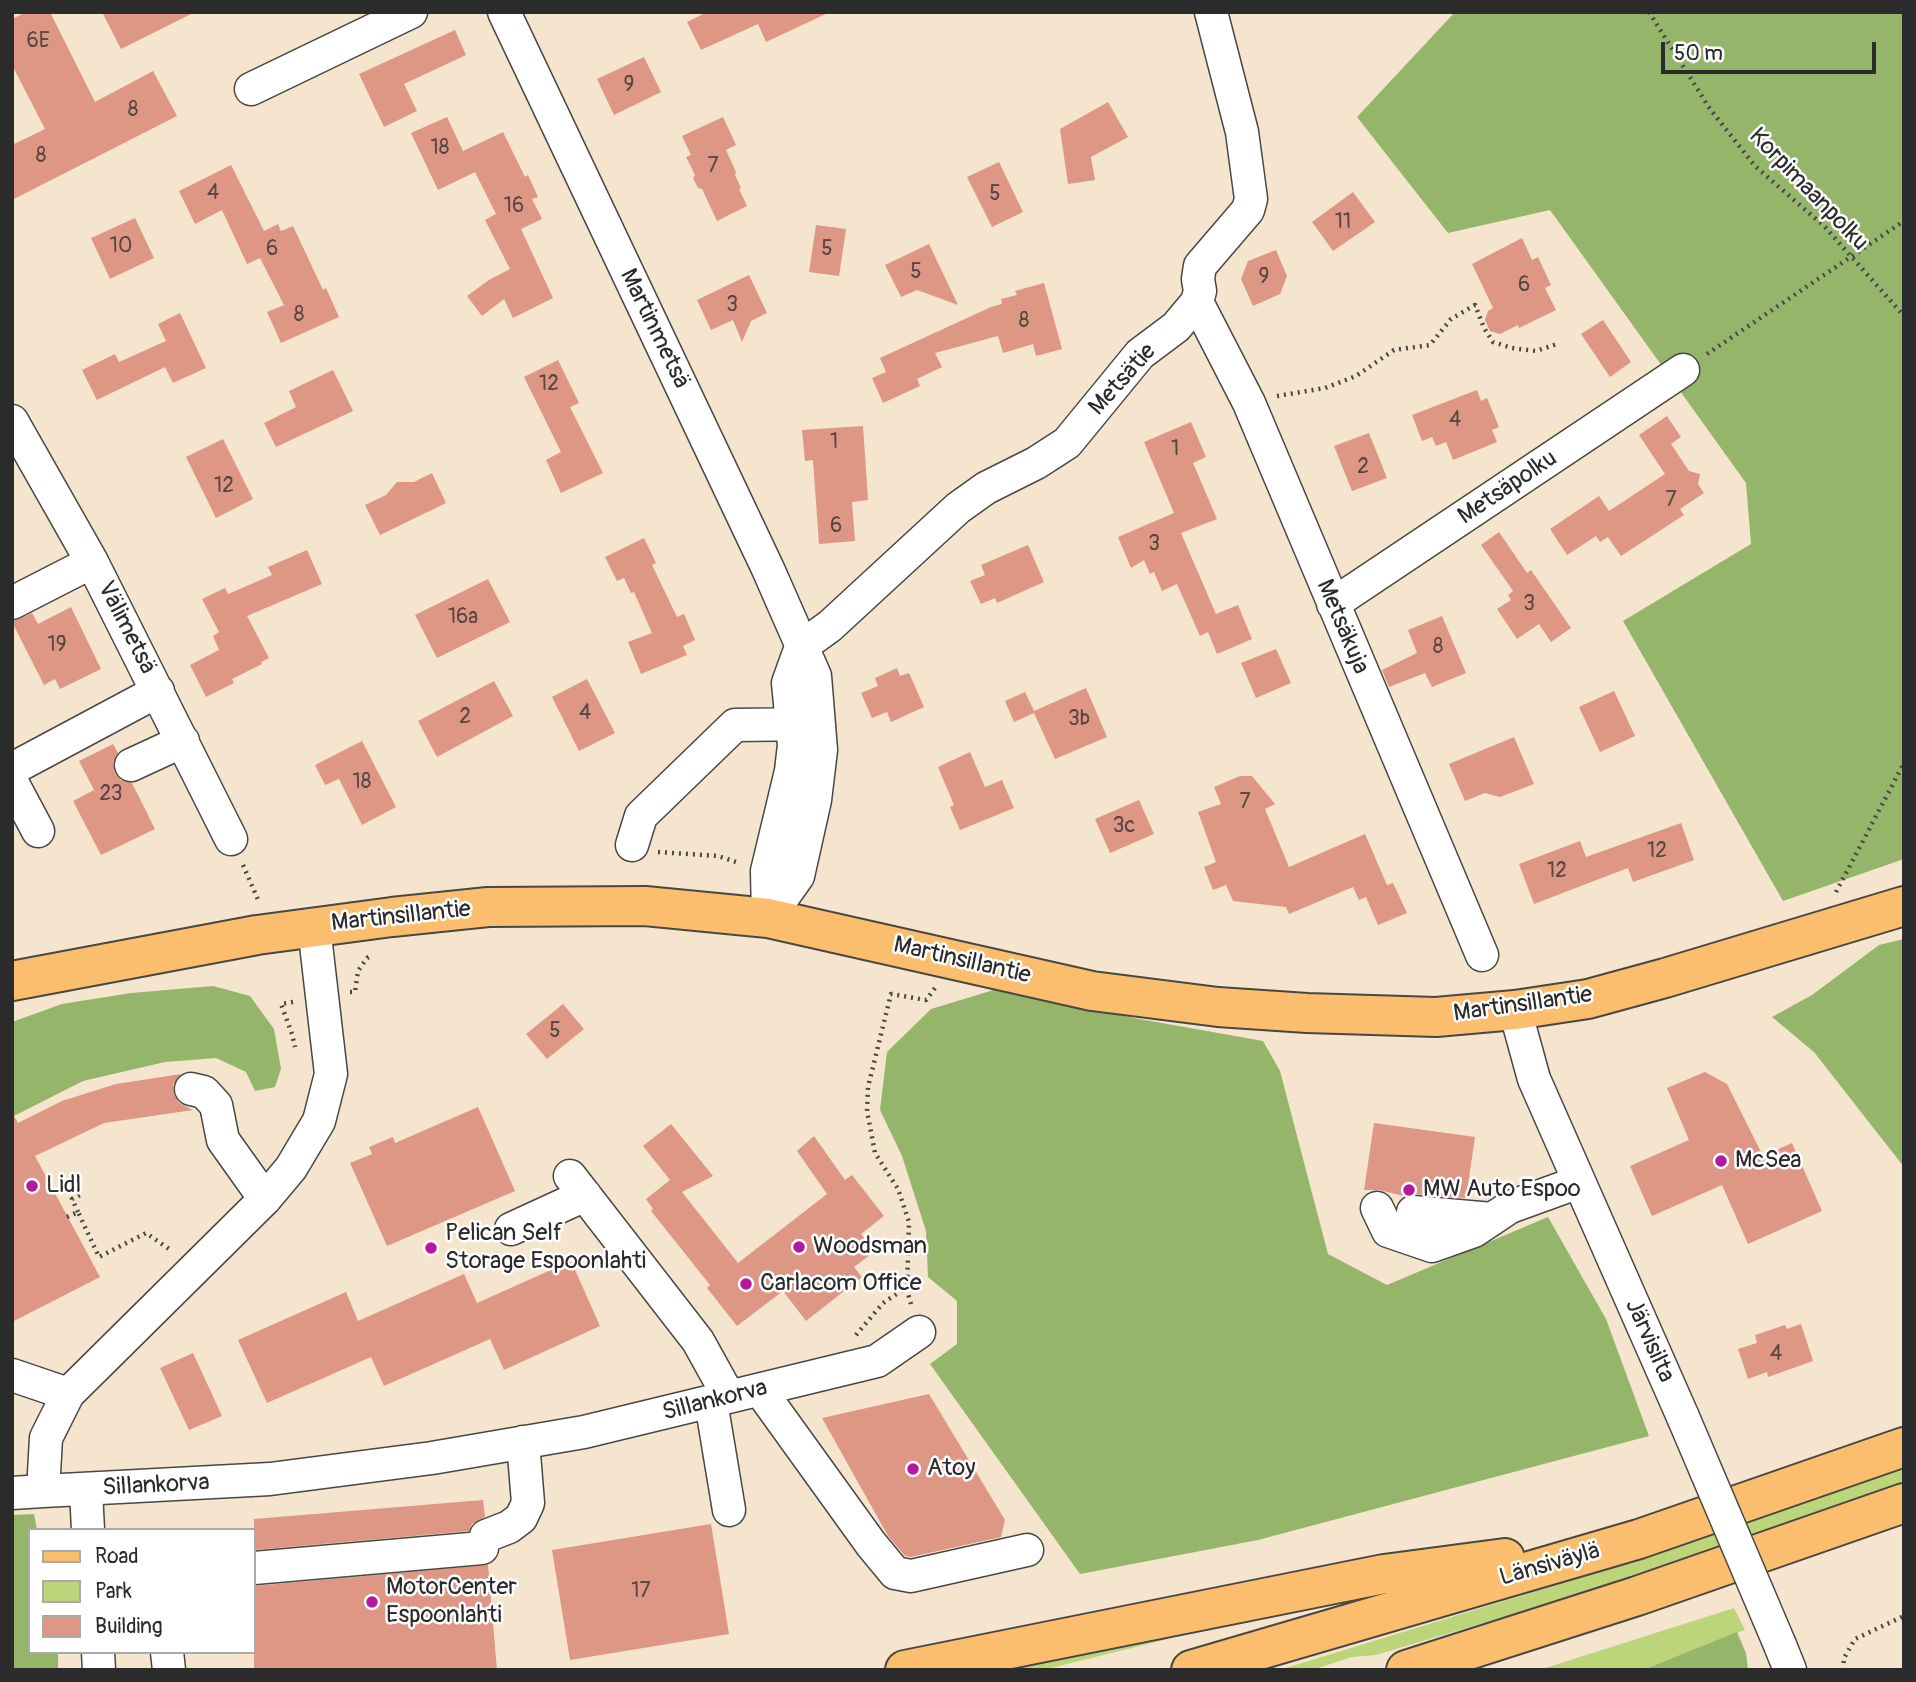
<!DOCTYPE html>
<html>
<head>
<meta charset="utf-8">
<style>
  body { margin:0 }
  #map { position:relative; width:1916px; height:1682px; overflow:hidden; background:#f5e5ce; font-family:Pangolin,sans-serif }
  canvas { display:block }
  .frame { position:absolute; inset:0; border:14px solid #2b2b2b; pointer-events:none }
  .legend { position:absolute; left:28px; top:1528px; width:228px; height:126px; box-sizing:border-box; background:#fff; border:2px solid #aaa; margin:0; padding:9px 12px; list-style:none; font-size:21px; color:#2b2b2b }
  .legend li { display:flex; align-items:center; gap:14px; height:35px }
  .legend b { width:35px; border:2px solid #aaa }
  .scale { position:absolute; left:1661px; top:42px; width:215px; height:32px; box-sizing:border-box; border:4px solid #2b2b2b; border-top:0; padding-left:9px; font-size:21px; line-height:24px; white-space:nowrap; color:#2b2b2b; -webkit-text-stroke:5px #fff; paint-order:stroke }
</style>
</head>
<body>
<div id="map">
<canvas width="1916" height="1682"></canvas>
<div class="frame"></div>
<ul class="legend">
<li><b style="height:9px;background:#fbbe6e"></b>Road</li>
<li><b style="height:19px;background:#bcd57a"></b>Park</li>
<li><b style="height:19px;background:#de9685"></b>Building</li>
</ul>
<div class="scale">50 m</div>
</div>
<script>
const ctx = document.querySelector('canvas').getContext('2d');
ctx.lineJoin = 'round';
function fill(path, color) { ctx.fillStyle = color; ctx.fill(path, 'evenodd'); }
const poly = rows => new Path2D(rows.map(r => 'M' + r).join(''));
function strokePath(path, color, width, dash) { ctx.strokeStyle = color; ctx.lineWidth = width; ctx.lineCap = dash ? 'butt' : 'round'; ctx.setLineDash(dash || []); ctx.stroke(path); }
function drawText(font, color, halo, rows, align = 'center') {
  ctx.font = font + ' Pangolin,sans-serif'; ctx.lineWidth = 5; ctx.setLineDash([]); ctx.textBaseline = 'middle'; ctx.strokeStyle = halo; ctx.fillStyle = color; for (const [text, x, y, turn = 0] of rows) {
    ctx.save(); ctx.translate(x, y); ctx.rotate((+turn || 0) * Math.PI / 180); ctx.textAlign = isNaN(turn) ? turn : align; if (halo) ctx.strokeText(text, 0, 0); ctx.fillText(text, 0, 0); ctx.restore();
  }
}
fill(poly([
  [1904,1469,1904,1484,1759,1535,1567,1598,1376,1655,1352,1657,1312,1670,1279,1670,1605,1570],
  [1734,1608,1745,1630,1643,1670,1539,1670],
  [1169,1636,1168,1639,1043,1670,990,1670]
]), '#bcd57a');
fill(poly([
  [1455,12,1904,12,1904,859,1783,901,1623,621,1751,544,1746,483,1550,210,1448,233,1357,117],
  [1904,939,1904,1167,1814,1052,1772,1017,1812,995,1879,945],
  [213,986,250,996,274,1029,281,1069,275,1087,255,1091,246,1072,216,1058,165,1062,83,1081,12,1117,12,1022,62,1004,131,993],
  [997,989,1134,1018,1263,1041,1280,1071,1328,1254,1387,1285,1548,1217,1606,1319,1649,1436,1258,1540,1080,1574,930,1364,957,1344,957,1301,928,1277,926,1231,902,1156,880,1110,887,1052,931,1009],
  [34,1514,37,1530,30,1530,30,1652,58,1652,58,1670,12,1670,12,1515],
  [1737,1632,1746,1653,1748,1670,1643,1670]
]), '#95b66a');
fill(poly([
  [26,12,50,12,95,102,153,71,177,116,12,200,12,145,45,129,12,65,12,19],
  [102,12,195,12,121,49],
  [707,12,830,12,766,42,758,24,701,50,687,22],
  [455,30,466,55,404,84,417,111,384,127,359,74],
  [644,57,661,92,614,115,597,79],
  [1108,102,1128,137,1091,157,1095,180,1068,184,1060,129],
  [447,117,463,151,503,132,525,177,528,175,538,197,532,199,542,219,521,229,553,298,513,318,504,299,482,316,467,296,489,280,510,269,485,220,496,214,475,172,438,190,411,133],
  [723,117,736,145,726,150,736,172,735,175,741,188,739,189,747,206,717,221,702,189,698,188,693,178,695,175,686,157,691,155,682,136],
  [999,162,1023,212,992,227,967,177],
  [231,165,264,231,278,224,281,231,293,226,323,290,326,288,339,317,281,343,267,312,284,305,260,258,247,264,222,210,195,224,179,191],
  [1353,192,1375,222,1333,251,1312,222],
  [135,218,154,258,110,279,91,238],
  [816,225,846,229,839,276,809,272],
  [1522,238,1532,260,1538,257,1551,285,1545,288,1556,310,1519,328,1518,325,1500,334,1490,331,1485,320,1488,311,1493,308,1472,264],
  [929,244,958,305,917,290,901,297,885,265],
  [1276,250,1287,276,1280,294,1253,306,1241,279,1248,261],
  [749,275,767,313,751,321,742,342,733,320,711,330,697,300],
  [1044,283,1062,349,1036,356,1033,344,1003,353,998,336,935,353,942,367,917,379,920,386,883,403,872,378,886,372,880,358,991,307,1002,304,1001,299,1017,295,1015,291],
  [180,313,206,368,173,383,165,367,97,400,82,370,115,354,119,362,166,341,158,324],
  [1603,320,1631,362,1610,377,1581,334],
  [558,360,579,403,570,407,603,473,561,493,546,460,561,452,524,377],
  [333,370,353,411,276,447,264,423,296,407,289,391],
  [1477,390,1481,401,1487,398,1499,427,1492,430,1497,442,1453,460,1446,442,1436,446,1432,437,1422,441,1412,415],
  [1667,416,1681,437,1671,444,1689,471,1700,474,1698,484,1704,493,1680,509,1684,515,1621,556,1608,537,1600,542,1596,536,1567,555,1550,529,1599,496,1609,511,1665,474,1639,435],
  [1191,422,1206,457,1193,463,1217,519,1181,533,1216,614,1238,605,1252,639,1217,654,1208,632,1200,636,1177,584,1162,591,1154,572,1150,574,1144,560,1131,568,1118,537,1174,513,1144,442],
  [863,426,868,500,852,502,855,541,819,544,813,460,805,461,802,430],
  [1369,433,1387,478,1352,491,1334,446],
  [223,439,253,499,216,518,186,457],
  [432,473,446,503,380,535,365,505,386,495,397,482,414,482],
  [1499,532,1527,573,1531,570,1571,628,1551,642,1539,624,1517,639,1497,609,1511,600,1508,595,1513,591,1481,545],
  [644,538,656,563,652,565,677,617,684,614,695,640,683,646,687,655,641,674,628,642,652,633,634,592,631,593,624,578,617,581,605,557],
  [1028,545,1044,582,997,603,995,598,981,604,970,581,985,575,981,565],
  [307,550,322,584,247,616,269,658,261,662,262,664,232,679,234,683,206,697,190,665,219,650,213,636,219,632,202,599,225,588,228,594,272,575,268,567],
  [488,579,510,622,437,658,415,615],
  [71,607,101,669,60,689,55,679,44,685,12,622,32,613,38,624],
  [1442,616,1466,673,1432,687,1425,673,1389,687,1382,670,1417,653,1408,630],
  [1276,649,1291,683,1256,698,1241,663],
  [897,668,900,676,909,673,924,707,891,722,887,712,872,718,861,693,878,686,875,678],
  [587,679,615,733,579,751,552,697],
  [494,681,513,716,437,757,418,721],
  [1086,688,1107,737,1055,759,1034,713,1014,722,1005,701,1025,692,1034,711],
  [1614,691,1635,736,1600,752,1579,707],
  [1514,737,1534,784,1500,797,1485,793,1465,801,1449,764],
  [362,741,396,807,362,825,339,779,325,785,315,765],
  [113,744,118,753,113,763,115,773,121,780,132,783,155,829,101,855,73,801,94,790,79,761],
  [970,752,985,787,1002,780,1014,808,960,830,950,807,954,805,938,767],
  [1240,776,1252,776,1275,804,1265,809,1289,867,1365,834,1387,885,1393,883,1407,913,1378,925,1366,897,1359,900,1353,887,1289,914,1286,907,1233,901,1226,885,1213,890,1204,867,1216,862,1198,812,1221,804,1214,787],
  [1139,800,1154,834,1110,853,1095,819],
  [1681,823,1694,860,1633,882,1628,868,1534,904,1519,864,1580,841,1586,857],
  [563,1004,584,1029,547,1059,526,1034],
  [1705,1072,1727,1084,1763,1156,1792,1143,1822,1211,1748,1244,1722,1185,1652,1216,1630,1166,1689,1140,1667,1088],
  [181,1074,173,1084,174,1095,179,1103,193,1110,104,1123,35,1156,100,1277,12,1322,12,1112,18,1123,62,1101,116,1084],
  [478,1107,515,1191,387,1246,350,1163,372,1154,369,1147,393,1137,395,1143],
  [1374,1123,1475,1137,1466,1198,1415,1194,1404,1196,1379,1190,1364,1190],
  [671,1124,713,1176,682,1192,738,1263,827,1194,797,1151,814,1136,845,1180,852,1175,884,1216,861,1234,875,1251,854,1267,862,1277,806,1321,783,1291,737,1326,707,1288,710,1285,651,1211,653,1209,646,1199,670,1180,643,1146],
  [571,1261,600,1326,504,1370,490,1339,384,1386,371,1357,267,1403,238,1340,346,1292,358,1321,464,1274,477,1303],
  [1801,1324,1813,1361,1768,1377,1767,1372,1748,1379,1738,1349,1757,1343,1755,1335,1785,1325,1787,1329],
  [193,1353,222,1416,189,1430,160,1368],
  [929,1394,1005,1520,1001,1537,911,1557,905,1556,888,1536,822,1418],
  [483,1500,485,1517,472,1524,469,1531,254,1550,254,1519],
  [711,1524,729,1634,570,1660,552,1550],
  [488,1565,497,1670,254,1670,254,1586]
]), '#de9685');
const minor = poly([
  [504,12,768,569,815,676,821,750,815,800,798,876,768,918],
  [251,89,411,12],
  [1197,302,1249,403,1482,955],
  [12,421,92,562,231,839],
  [12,603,92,562],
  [1333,604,1683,370],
  [801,647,830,626,958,508,986,488,1036,463,1067,443,1140,354,1176,327,1197,302,1200,291,1198,279,1200,266,1248,210,1251,199,1242,132,1211,12],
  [131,765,183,741],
  [12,769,158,691],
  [12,782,38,831],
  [632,845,641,816,735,725,814,724],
  [768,918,767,871,791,771,794,745,788,683,801,647],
  [314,927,331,1074,319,1121,291,1168,265,1199,68,1394,46,1438,43,1491,270,1479,432,1458,584,1432,877,1361,919,1332],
  [1515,1010,1534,1079,1683,1417],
  [191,1089,204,1092,216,1105,223,1140,265,1199],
  [570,1176,698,1341,729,1397],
  [1377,1208,1388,1231,1432,1246,1474,1231,1510,1207,1579,1182],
  [1413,1212,1492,1219],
  [511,1229,585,1195],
  [12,1375,68,1394],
  [760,1390,871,1544,895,1573,911,1576,1027,1550],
  [711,1402,729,1510],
  [86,1490,88,1530],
  [12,1493,43,1491],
  [486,1536,509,1527,521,1518,528,1503,523,1442],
  [254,1568,482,1548],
  [1780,1645,1790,1670],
  [98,1652,99,1670],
  [167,1652,169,1670]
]);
const major = poly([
  [12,981,257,935,392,917,488,907,645,906,768,918,1092,991,1218,1007,1307,1013,1436,1017,1515,1010,1588,999,1665,978,1904,906]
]);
const highway = poly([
  [905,1670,1384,1574,1505,1558],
  [1191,1670,1639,1539,1904,1447],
  [1406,1670,1637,1596,1904,1503]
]);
strokePath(minor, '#494743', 35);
strokePath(major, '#494743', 42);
strokePath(highway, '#494743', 42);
strokePath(poly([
  [1649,12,1710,109,1755,166,1825,227,1904,316],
  [1707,354,1904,221],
  [1277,396,1325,388,1356,376,1394,350,1430,345,1451,319,1475,305,1484,328,1493,342,1512,348,1536,351,1557,344],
  [658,852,718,856,739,863],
  [243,865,259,902],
  [1836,892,1904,763],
  [350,992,355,992,358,971,367,958,372,955],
  [293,1002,281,1004,292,1034,295,1047],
  [78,1212,72,1199,84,1193],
  [67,1217,78,1212,99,1257,146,1233,172,1251],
  [911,1304,907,1290,909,1222,898,1189,875,1153,867,1111,868,1087,891,994,926,1000,935,988],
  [856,1335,883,1303,907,1287],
  [1843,1670,1844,1658,1855,1639,1904,1616]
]), '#494743', 4.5, [2, 5]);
strokePath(minor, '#fff', 32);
strokePath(major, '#fbbe6e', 38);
strokePath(highway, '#fbbe6e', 38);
const minorBridge = poly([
  [1683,1417,1780,1645]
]);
strokePath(minorBridge, '#494743', 35, []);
strokePath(minorBridge, '#fff', 32);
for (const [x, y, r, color] of [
  [1721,1161,7,"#b5179e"],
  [32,1186,7,"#b5179e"],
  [1409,1190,7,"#b5179e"],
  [799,1247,7,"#b5179e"],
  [431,1248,7,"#b5179e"],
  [746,1284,7,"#b5179e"],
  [913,1469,7,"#b5179e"],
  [372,1602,7,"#b5179e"]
]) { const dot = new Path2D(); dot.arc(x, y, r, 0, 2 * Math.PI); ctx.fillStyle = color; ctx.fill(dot); strokePath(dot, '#fff', 2.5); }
drawText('21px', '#584642', null, [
  ["6E",38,42],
  ["9",629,86],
  ["8",133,111],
  ["18",440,149],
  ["8",41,157],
  ["7",713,167],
  ["4",213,194],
  ["5",995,195],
  ["16",514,207],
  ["11",1343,223],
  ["10",121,247],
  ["6",272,250],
  ["5",827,250],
  ["5",916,273],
  ["9",1264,278],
  ["6",1524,286],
  ["3",732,306],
  ["8",299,316],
  ["8",1024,322],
  ["12",549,385],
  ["4",1455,421],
  ["1",834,443],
  ["1",1175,450],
  ["2",1363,468],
  ["12",224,487],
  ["7",1671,501],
  ["6",836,527],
  ["3",1154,545],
  ["3",1529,605],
  ["16a",463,618],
  ["19",57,646],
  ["8",1438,648],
  ["4",585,714],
  ["2",465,718],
  ["3b",1079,720],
  ["18",362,783],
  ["23",111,795],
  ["7",1245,803],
  ["3c",1124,827],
  ["12",1657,852],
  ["12",1557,872],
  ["5",555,1032],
  ["4",1776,1355],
  ["17",641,1592]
]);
drawText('24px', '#2b2b2b', '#fff', [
  ["Korpimaanpolku",1808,190,46],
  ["Martinmetsä",654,329,64],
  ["Metsätie",1123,380,-48],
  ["Metsäpolku",1508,488,-34],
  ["Metsäkuja",1342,627,67],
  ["Välimetsä",126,628,63],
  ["Martinsillantie",401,917,-6],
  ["Martinsillantie",962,961,13],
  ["Martinsillantie",1523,1005,-8],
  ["Järvisilta",1649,1341,66],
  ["Sillankorva",715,1401,-14],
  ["Sillankorva",156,1486,-3],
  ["Länsiväylä",1550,1565,-16]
]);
drawText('24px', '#2b2b2b', '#fff', [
  ["McSea",1735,1161],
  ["Lidl",46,1186],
  ["MW Auto Espoo",1423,1190],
  ["Pelican Self",445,1234],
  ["Storage Espoonlahti",445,1262],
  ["Woodsman",813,1247],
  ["Carlacom Office",760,1284],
  ["Atoy",927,1469],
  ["MotorCenter",386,1588],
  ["Espoonlahti",386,1616]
], 'left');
</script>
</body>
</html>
